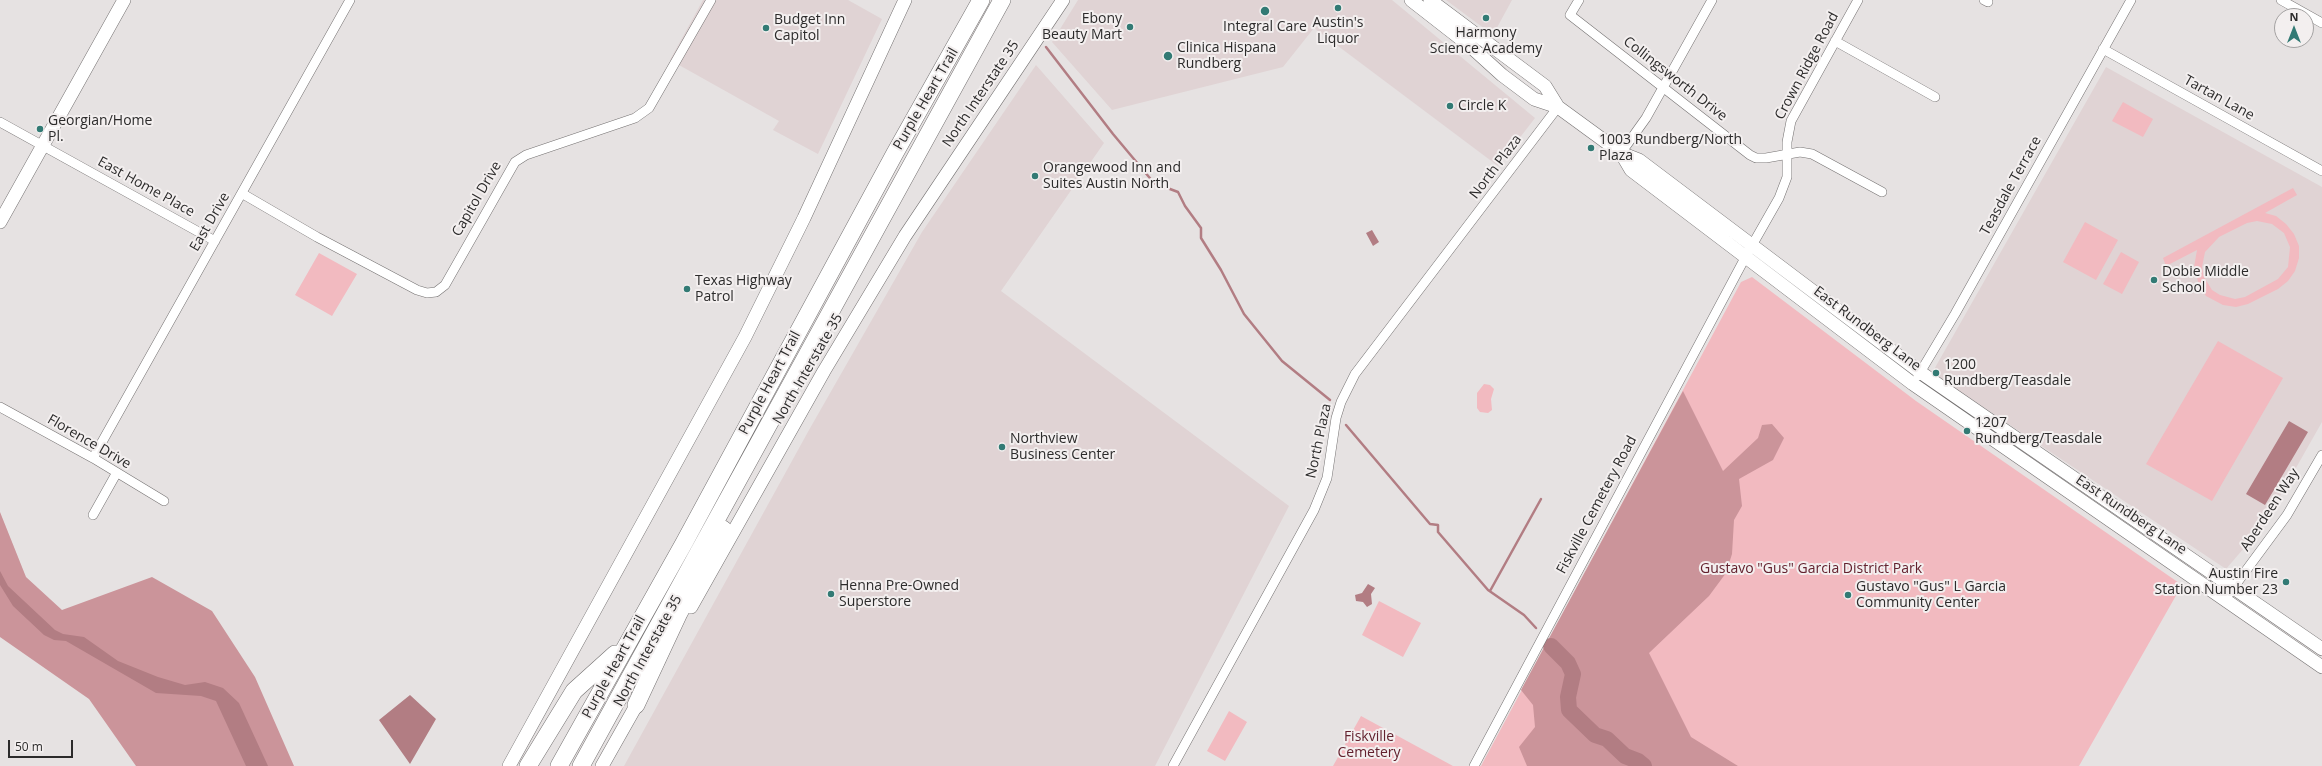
<!DOCTYPE html>
<html>
<head>
<meta charset="utf-8">
<style>
  body { margin:0 }
  #map { position:relative; width:2322px; height:766px; overflow:hidden; background:#e6e2e2; font-family:"Open Sans",sans-serif }
  canvas { display:block }
  .north { position:absolute; left:2274px; top:8px; width:40px; height:40px; box-sizing:border-box; background:#f3efef; border:1px solid #a3a1a1; border-radius:50%; rotate:0deg; font-size:11px; font-weight:700; line-height:16px; text-align:center; color:#2c2b2b }
  .north::after { content:''; display:block; margin:auto; width:14px; height:18px; background:#327a74; clip-path:polygon(50% 0,100% 100%,50% 72%,0 100%) }
  .scale { position:absolute; left:8px; top:740px; width:65px; height:18px; box-sizing:border-box; border:2px solid #2c2b2b; border-top:0; padding-left:5px; font-size:12px; line-height:14px; white-space:nowrap; color:#2c2b2b; -webkit-text-stroke:3px #f3efef; paint-order:stroke }
</style>
</head>
<body>
<div id="map">
<canvas width="2322" height="766"></canvas>
<div class="north">N</div>
<div class="scale">50 m</div>
</div>
<script>
const ctx = document.querySelector('canvas').getContext('2d');
ctx.lineJoin = 'round';
function fill(path, color) { ctx.fillStyle = color; ctx.fill(path, 'evenodd'); }
const poly = rows => new Path2D(rows.map(r => 'M' + r).join(''));
function strokePath(path, color, width, dash) { ctx.strokeStyle = color; ctx.lineWidth = width; ctx.lineCap = dash ? 'butt' : 'round'; ctx.setLineDash(dash || []); ctx.stroke(path); }
function drawText(font, color, halo, rows, align = 'center') {
  ctx.font = font + ' "Open Sans",sans-serif'; ctx.lineWidth = 4; ctx.setLineDash([]); ctx.textBaseline = 'middle'; ctx.strokeStyle = halo; ctx.fillStyle = color; for (const [text, x, y, turn = 0] of rows) {
    ctx.save(); ctx.translate(x, y); ctx.rotate((+turn || 0) * Math.PI / 180); ctx.textAlign = isNaN(turn) ? turn : align; if (halo) ctx.strokeText(text, 0, 0); ctx.fillText(text, 0, 0); ctx.restore();
  }
}
fill(poly([
  [703,0,848,0,882,19,818,154,773,130,779,121,670,60],
  [1078,0,1392,0,1535,118,1498,166,1314,28,1283,67,1112,110,1052,42],
  [1446,0,1512,0,1493,35],
  [1036,65,1104,143,1001,291,1289,506,1155,766,624,766,809,430,922,232],
  [2106,67,2322,187,2322,422,2263,526,2226,569,1932,373]
]), '#e0d3d4');
fill(poly([
  [2123,102,2153,119,2143,137,2112,121],
  [2293,188,2297,195,2265,213,2276,216,2286,224,2294,234,2299,246,2299,258,2295,271,2288,281,2278,289,2248,304,2236,307,2223,305,2206,296,2199,285,2194,267,2197,250,2166,266,2163,258],
  [2257,221,2272,224,2284,233,2290,247,2288,267,2278,279,2245,297,2235,299,2220,295,2212,290,2204,277,2202,267,2205,252,2219,237,2247,223],
  [2085,222,2118,240,2096,280,2063,262],
  [2121,252,2139,262,2122,294,2103,284],
  [319,253,357,274,332,316,295,295],
  [1752,277,1916,401,2182,585,2079,766,1481,766,1741,282],
  [2218,341,2283,378,2212,501,2146,464],
  [1484,384,1490,385,1494,389,1491,399,1492,410,1488,413,1480,412,1477,408,1477,393],
  [1379,601,1421,623,1403,657,1362,635],
  [1229,711,1247,722,1225,761,1207,751],
  [1361,716,1453,766,1333,766]
]), '#f2bac0');
fill(poly([
  [1683,391,1723,471,1758,438,1762,425,1772,424,1784,438,1773,460,1739,479,1742,506,1734,520,1732,554,1726,573,1709,596,1649,653,1691,737,1738,766,1527,766,1519,747,1535,727,1533,705,1521,690],
  [0,512,26,577,62,610,152,577,212,611,255,677,294,766,136,766,89,699,0,637]
]), '#cb949a');
fill(poly([
  [1372,230,1379,242,1373,246,1366,233],
  [2289,421,2308,432,2265,505,2246,494],
  [0,571,8,586,55,630,63,634,84,637,118,661,158,677,185,685,205,682,223,688,239,703,268,766,246,766,216,701,201,696,156,693,66,641,54,640,44,635,13,606,0,585],
  [1368,584,1375,588,1371,594,1372,604,1367,607,1363,602,1356,601,1355,595,1362,593],
  [410,695,436,719,410,764,379,720]
]), '#b27d83');
strokePath(poly([
  [1046,47,1113,134,1154,183,1178,192,1185,206,1201,228,1201,238,1221,270,1244,314,1282,361,1330,400],
  [1346,425,1430,524,1438,525,1438,532,1488,590,1524,615,1536,628],
  [1490,591,1541,499]
]), '#b27d83', 2.5);
strokePath(poly([
  [1551,646,1568,663,1573,674,1568,697,1569,710,1595,735,1607,739,1625,756,1638,761,1644,766]
]), '#b27d83', 16);
const street = poly([
  [1579,0,1570,15,1750,155,1756,158,1766,158,1800,152,1812,154,1882,192],
  [1984,0,1988,2],
  [2281,0,2322,23],
  [1835,41,1935,97],
  [2103,49,2322,171],
  [0,122,215,241],
  [1621,153,1646,118,1712,0],
  [243,194,317,237,417,290,427,293,436,292,445,285,515,162,526,155,635,118,649,108,711,0],
  [1918,376,1955,314,2131,0],
  [0,407,93,458,164,501],
  [93,458,350,0],
  [93,515,116,474],
  [2225,599,2287,515,2322,455],
  [1173,766,1314,510,1327,478,1336,418,1341,402,1355,374,1558,107],
  [1474,766,1746,256,1779,198,1787,177,1787,142,1791,121,1858,0]
]);
const secondary = poly([
  [1411,0,1470,46,1502,75,1534,99,1558,107,1621,153,1639,160,1920,372,2322,649],
  [1430,0,1545,86,1558,107],
  [1621,153,1631,170,1913,384,2322,667],
  [0,222,124,0],
  [691,607,824,371,905,236,1063,0],
  [509,766,745,337,804,218,905,0],
  [602,766,641,697]
]);
const highway = poly([
  [636,705,679,613,723,529],
  [528,766,574,691,615,654],
  [559,766,684,543,895,153,981,0],
  [581,766,1002,0]
]);
strokePath(street, '#747171', 10);
strokePath(secondary, '#747171', 14);
strokePath(highway, '#747171', 18);
strokePath(street, '#fff', 9);
strokePath(secondary, '#fff', 13);
strokePath(highway, '#fff', 17);
for (const [x, y, r, color] of [
  [1338,8,4,"#327a74"],
  [1265,11,5,"#327a74"],
  [1486,18,4,"#327a74"],
  [1130,27,4,"#327a74"],
  [766,28,4,"#327a74"],
  [1168,56,5,"#327a74"],
  [1450,106,4,"#327a74"],
  [40,129,4,"#327a74"],
  [1591,148,4,"#327a74"],
  [1035,176,4,"#327a74"],
  [2154,280,4,"#327a74"],
  [687,289,4,"#327a74"],
  [1936,373,4,"#327a74"],
  [1967,431,4,"#327a74"],
  [1002,447,4,"#327a74"],
  [2286,582,4,"#327a74"],
  [831,594,4,"#327a74"],
  [1848,595,4,"#327a74"]
]) { const dot = new Path2D(); dot.arc(x, y, r, 0, 2 * Math.PI); ctx.fillStyle = color; ctx.fill(dot); strokePath(dot, '#f3efef', 1.5); }
drawText('14px', '#2c2b2b', '#f3efef', [
  ["Ebony",1122,19,"right"],
  ["Beauty Mart",1122,35,"right"],
  ["Budget Inn",774,20],
  ["Capitol",774,36],
  ["Austin's",1338,23,"center"],
  ["Liquor",1338,39,"center"],
  ["Integral Care",1265,27,"center"],
  ["Harmony",1486,33,"center"],
  ["Science Academy",1486,49,"center"],
  ["Clinica Hispana",1177,48],
  ["Rundberg",1177,64],
  ["Circle K",1458,106],
  ["Georgian/Home",48,121],
  ["Pl.",48,137],
  ["1003 Rundberg/North",1599,140],
  ["Plaza",1599,156],
  ["Orangewood Inn and",1043,168],
  ["Suites Austin North",1043,184],
  ["Dobie Middle",2162,272],
  ["School",2162,288],
  ["Texas Highway",695,281],
  ["Patrol",695,297],
  ["1200",1944,365],
  ["Rundberg/Teasdale",1944,381],
  ["1207",1975,423],
  ["Rundberg/Teasdale",1975,439],
  ["Northview",1010,439],
  ["Business Center",1010,455],
  ["Austin Fire",2278,574,"right"],
  ["Station Number 23",2278,590,"right"],
  ["Henna Pre-Owned",839,586],
  ["Superstore",839,602],
  ["Gustavo \"Gus\" L Garcia",1856,587],
  ["Community Center",1856,603]
], 'left');
drawText('14px', '#2c2b2b', '#f3efef', [
  ["Crown Ridge Road",1807,66,-62],
  ["Collingsworth Drive",1675,79,38],
  ["North Interstate 35",981,94,-56],
  ["Tartan Lane",2219,98,29],
  ["Purple Heart Trail",926,99,-60],
  ["North Plaza",1496,167,-53],
  ["Teasdale Terrace",2011,186,-61],
  ["East Home Place",146,187,29],
  ["Capitol Drive",477,199,-60],
  ["East Drive",210,222,-60],
  ["East Rundberg Lane",1867,329,37],
  ["North Interstate 35",808,369,-60],
  ["Purple Heart Trail",770,383,-62],
  ["North Plaza",1319,441,-78],
  ["Florence Drive",89,442,30],
  ["Fiskville Cemetery Road",1597,505,-62],
  ["Aberdeen Way",2270,510,-57],
  ["East Rundberg Lane",2131,515,34],
  ["North Interstate 35",648,651,-61],
  ["Purple Heart Trail",614,667,-61]
]);
drawText('14px', '#63212e', '#f3efef', [
  ["Gustavo \"Gus\" Garcia District Park",1811,569],
  ["Fiskville",1369,737],
  ["Cemetery",1369,753]
]);
</script>
</body>
</html>
